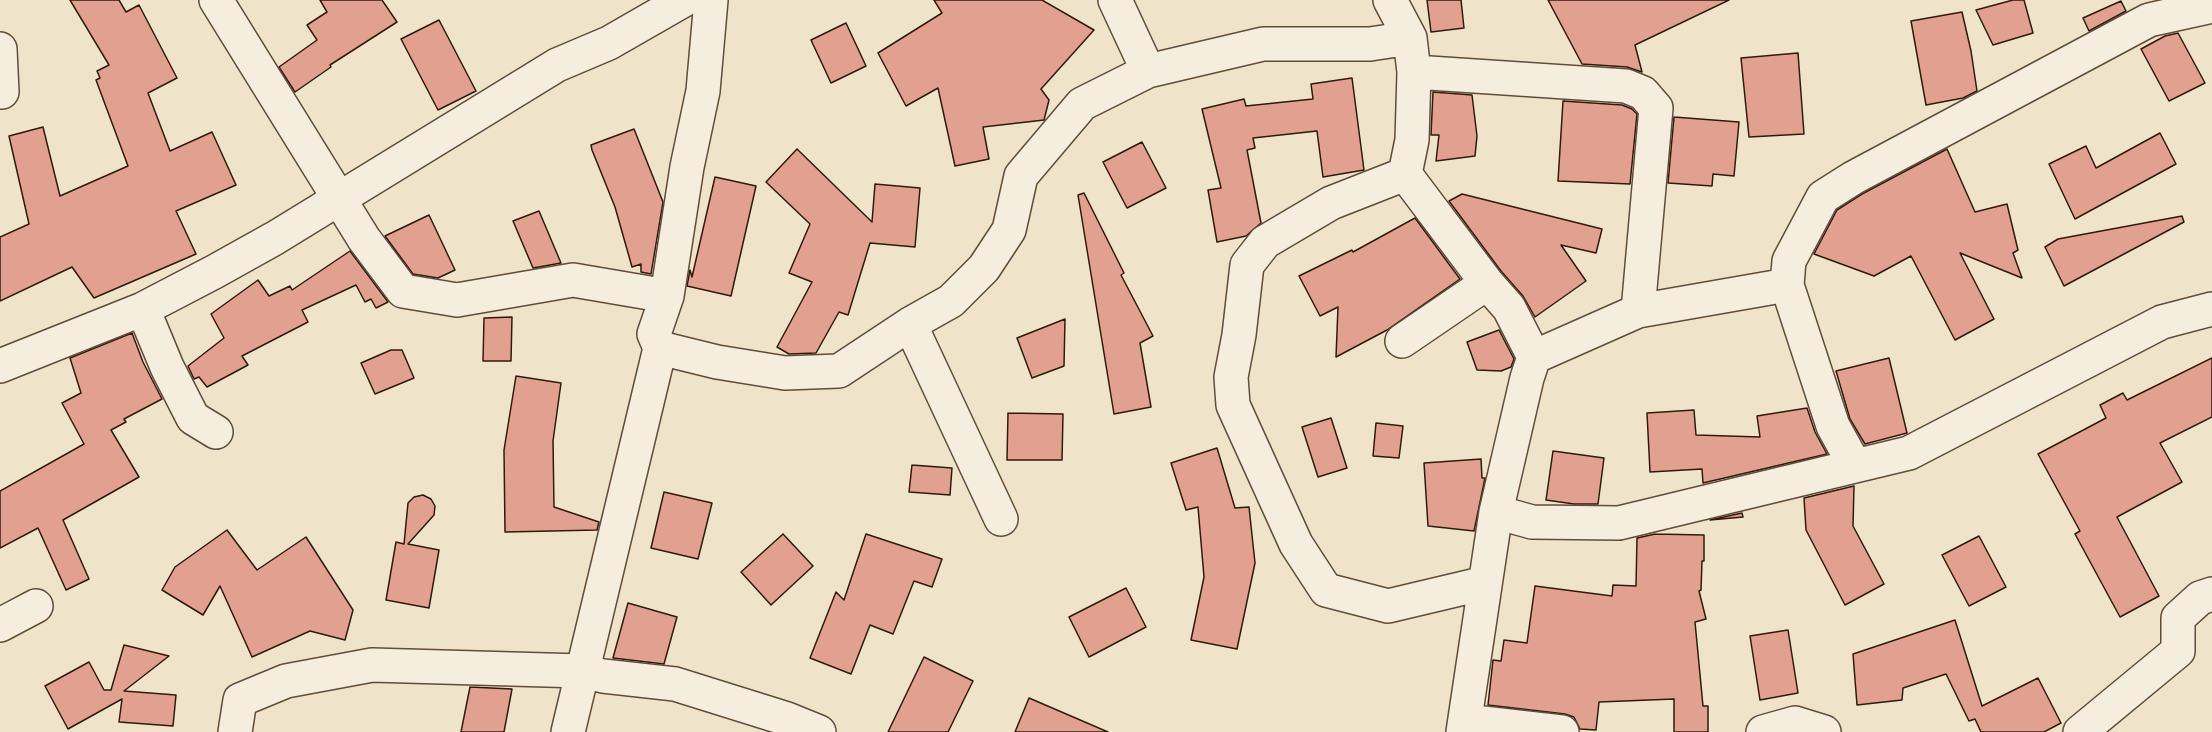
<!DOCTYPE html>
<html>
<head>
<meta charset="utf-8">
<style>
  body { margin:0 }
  canvas { display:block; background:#efe4ca }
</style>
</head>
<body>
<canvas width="2212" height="732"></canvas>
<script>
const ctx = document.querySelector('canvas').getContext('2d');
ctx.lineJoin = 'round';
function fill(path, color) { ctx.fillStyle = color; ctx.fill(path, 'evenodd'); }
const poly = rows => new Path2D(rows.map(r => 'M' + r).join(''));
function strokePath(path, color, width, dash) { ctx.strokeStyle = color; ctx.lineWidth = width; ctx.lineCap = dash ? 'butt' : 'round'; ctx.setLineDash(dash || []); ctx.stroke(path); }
const building = poly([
  [70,0,119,0,126,12,139,5,177,78,148,93,170,151,212,132,236,185,176,211,196,254,94,298,72,267,0,301,0,237,29,224,9,136,43,127,60,196,128,166,96,80,100,78,97,71,109,65,70,0],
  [320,0,382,0,397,22,330,65,331,67,295,92,279,67,317,40,307,25,327,12,320,0],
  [934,0,1042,0,1094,30,1041,89,1049,100,1044,120,983,127,989,159,955,166,938,88,906,106,878,53,942,13,934,0],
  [1427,0,1461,0,1464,28,1431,32,1427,0],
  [1548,0,1729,0,1635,45,1642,72,1627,67,1582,64,1548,0],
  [2013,0,2024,0,2033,33,1993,45,1976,10,2013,0],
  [2121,1,2126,11,2089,31,2083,18,2121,1],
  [1962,12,1971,51,1977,91,1963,98,1926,105,1911,21,1962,12],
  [439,20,476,91,438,110,401,39,439,20],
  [846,23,866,66,831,83,811,40,846,23],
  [2178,33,2205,83,2169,101,2141,49,2165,36,2178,33],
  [1798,53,1804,134,1749,137,1741,58,1798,53],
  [1352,78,1364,170,1323,177,1317,131,1253,138,1255,148,1247,150,1261,223,1246,236,1217,242,1208,190,1221,188,1202,109,1244,99,1246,106,1313,99,1311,84,1352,78],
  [1433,92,1472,95,1477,136,1475,156,1436,161,1439,135,1431,135,1433,92],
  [1563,101,1622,105,1632,109,1637,114,1630,184,1558,181,1563,101],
  [1674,117,1739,122,1734,176,1713,174,1712,186,1668,183,1674,117],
  [634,129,663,202,651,274,641,272,641,264,632,267,615,207,592,150,591,145,634,129],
  [2160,133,2176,164,2075,219,2049,164,2086,146,2096,168,2160,133],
  [1142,142,1166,188,1127,208,1103,162,1142,142],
  [797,149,872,222,875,184,920,188,915,247,870,243,848,315,839,312,816,353,789,354,777,347,812,282,789,273,810,224,766,182,797,149],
  [1947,149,1975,212,2007,204,2018,250,2013,253,2022,278,1960,253,1994,319,1955,340,1911,256,1874,276,1814,254,1837,210,1862,194,1947,149],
  [715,177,756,186,731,296,687,286,690,270,692,277,715,177],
  [1084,193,1124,273,1121,275,1153,336,1140,343,1151,407,1114,414,1078,195,1084,193],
  [1462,194,1602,229,1596,253,1561,245,1586,281,1535,317,1523,296,1501,271,1449,201,1462,194],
  [539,211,561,263,533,268,513,221,539,211],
  [429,215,455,270,438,278,413,274,385,236,429,215],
  [2182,216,2184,222,2064,286,2045,247,2058,239,2182,216],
  [1415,218,1460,279,1387,330,1336,357,1338,307,1320,316,1299,276,1352,250,1353,252,1415,218],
  [350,251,388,302,376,308,371,299,365,302,356,285,302,310,308,322,242,356,248,365,207,387,199,377,194,379,188,366,224,338,211,314,258,280,269,296,290,286,292,290,350,251],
  [512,317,511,361,483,361,484,318,512,317],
  [1065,319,1064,366,1032,378,1017,338,1065,319],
  [1499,330,1514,359,1511,367,1501,371,1477,370,1467,342,1499,330],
  [132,333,143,362,162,399,124,419,126,422,111,430,139,477,63,520,89,579,66,590,38,528,0,548,0,491,84,444,62,403,81,393,70,358,132,333],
  [391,350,402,350,414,378,375,394,361,363,391,350],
  [1889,358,1907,433,1865,444,1850,419,1836,371,1889,358],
  [2212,358,2212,417,2160,443,2182,482,2117,517,2159,596,2120,617,2075,534,2080,531,2038,454,2106,418,2100,405,2123,393,2127,400,2212,358],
  [516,376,561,383,553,441,554,507,599,522,597,530,505,532,504,450,516,376],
  [1807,408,1815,432,1827,454,1703,483,1702,469,1650,472,1647,413,1694,410,1696,435,1760,437,1757,416,1807,408],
  [1008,413,1063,414,1062,460,1007,460,1008,413],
  [1331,418,1347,468,1318,477,1302,427,1331,418],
  [1376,423,1403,426,1399,458,1373,456,1376,423],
  [1217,448,1235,508,1249,507,1255,563,1237,649,1191,640,1204,577,1198,507,1186,510,1171,463,1217,448],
  [1553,451,1604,458,1598,504,1574,504,1546,500,1553,451],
  [1481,459,1482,478,1485,478,1474,531,1428,526,1424,463,1481,459],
  [912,465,952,468,950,495,909,492,912,465],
  [1854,486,1853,526,1884,584,1845,605,1806,530,1804,498,1854,486],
  [664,492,712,503,698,559,651,548,664,492],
  [423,495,431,499,435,506,434,515,408,544,439,550,429,608,386,600,396,542,404,544,408,503,414,497,423,495],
  [1742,513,1743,517,1710,520,1742,513],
  [227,530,257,570,306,537,353,610,345,640,310,631,252,657,220,586,203,615,162,590,175,567,227,530],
  [783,534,813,566,771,605,741,572,783,534],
  [866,534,942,559,932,587,914,581,893,634,870,625,851,674,810,658,836,592,844,600,866,534],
  [1655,534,1704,535,1704,561,1702,561,1701,590,1699,591,1706,619,1695,622,1703,706,1708,706,1708,732,1674,732,1674,699,1599,702,1596,730,1580,729,1574,717,1565,714,1488,705,1493,660,1501,661,1504,640,1527,643,1535,586,1612,596,1613,585,1636,586,1637,538,1655,534],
  [1979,536,2006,587,1969,606,1942,555,1979,536],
  [1126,588,1146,627,1089,657,1069,617,1126,588],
  [628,603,677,617,664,664,613,658,628,603],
  [1955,620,1982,706,2038,678,2061,723,2044,732,1981,732,1975,719,1969,721,1946,674,1903,688,1902,700,1857,705,1853,654,1955,620],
  [1788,630,1798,693,1760,700,1750,636,1788,630],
  [124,645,169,656,124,691,176,695,173,726,119,722,122,699,68,729,45,686,89,662,104,690,111,690,124,645],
  [924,657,973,681,948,732,888,732,924,657],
  [470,687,512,689,504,732,461,732,470,687],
  [1029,698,1108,732,1015,732,1029,698]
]);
fill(building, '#e2a190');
strokePath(building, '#301a0b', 1.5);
const street = poly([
  [216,0,364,239,403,291,457,300,573,280,667,296],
  [1115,0,1148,71],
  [1390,0,1410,38,1414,72,1412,140,1405,174,1487,283,1509,308,1534,357,1527,378,1496,512,1463,732],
  [2212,6,2149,20,1853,178,1823,197,1789,261,1787,285,1833,426,1855,466,1909,453,2162,322,2212,309],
  [0,49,2,92],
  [1414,72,1626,86,1643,93,1656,108,1638,311],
  [1405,174,1331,203,1265,242,1247,265,1239,335,1231,377,1233,405,1296,544,1326,590,1388,606,1485,583],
  [143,309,167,367,193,418,216,432],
  [910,324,1001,519],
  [1402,341,1487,283],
  [660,348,717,362,785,373,839,371,910,324,951,301,984,268,1009,230,1021,176,1082,104,1148,71,1263,44,1370,44,1410,38],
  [1534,357,1638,311,1787,285],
  [0,366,143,309,214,272,275,238,557,65,609,43,684,0],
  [1496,512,1532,522,1619,523,1855,466],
  [0,625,36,606],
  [1465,721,1562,732],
  [235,732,240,700,286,681,372,665,582,671,603,676,675,684,787,719,819,732],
  [568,732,660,348,654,334,667,296,687,167,703,91,711,0],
  [1763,732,1795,723,1824,732],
  [2080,732,2178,651,2178,618,2200,598,2212,594]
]);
strokePath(street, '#604c3b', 36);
strokePath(street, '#f5eddd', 33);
</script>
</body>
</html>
